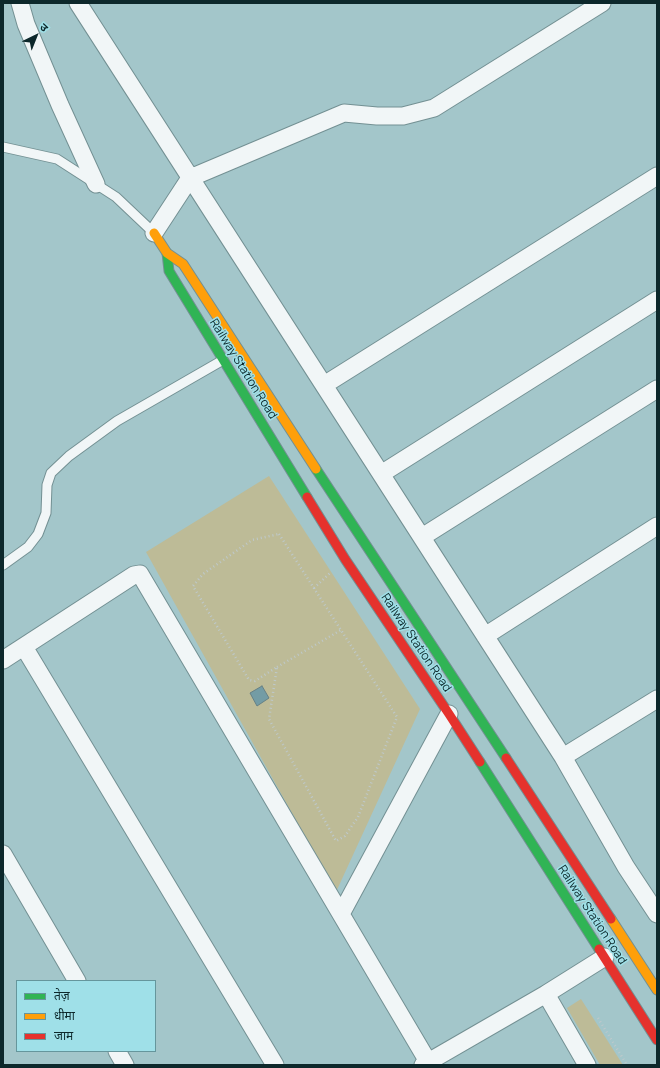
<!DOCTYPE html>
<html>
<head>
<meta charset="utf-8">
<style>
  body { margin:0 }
  #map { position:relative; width:660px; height:1068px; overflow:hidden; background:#a3c6ca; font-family:Manrope,"Noto Sans Devanagari",sans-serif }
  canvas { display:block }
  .frame { position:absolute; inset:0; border:4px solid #0d282b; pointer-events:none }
  .legend { position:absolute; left:16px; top:980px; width:140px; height:72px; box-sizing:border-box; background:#9fe0e8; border:1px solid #65969c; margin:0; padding:5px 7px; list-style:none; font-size:12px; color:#0d282b }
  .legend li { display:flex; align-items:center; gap:8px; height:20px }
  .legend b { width:20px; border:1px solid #65969c }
  .north { position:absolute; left:16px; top:16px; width:40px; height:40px; -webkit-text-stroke:3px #9fe0e8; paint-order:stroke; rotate:43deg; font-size:11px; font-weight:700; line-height:16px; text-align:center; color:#0d282b }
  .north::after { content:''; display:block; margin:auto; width:14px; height:18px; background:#0d282b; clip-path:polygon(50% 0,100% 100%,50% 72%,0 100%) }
</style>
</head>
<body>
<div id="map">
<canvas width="660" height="1068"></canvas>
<div class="frame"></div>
<ul class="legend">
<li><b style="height:5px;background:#30b455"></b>तेज़</li>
<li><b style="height:5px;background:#ff9f0a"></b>धीमा</li>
<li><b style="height:5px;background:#e5322d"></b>जाम</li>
</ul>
<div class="north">उ</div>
</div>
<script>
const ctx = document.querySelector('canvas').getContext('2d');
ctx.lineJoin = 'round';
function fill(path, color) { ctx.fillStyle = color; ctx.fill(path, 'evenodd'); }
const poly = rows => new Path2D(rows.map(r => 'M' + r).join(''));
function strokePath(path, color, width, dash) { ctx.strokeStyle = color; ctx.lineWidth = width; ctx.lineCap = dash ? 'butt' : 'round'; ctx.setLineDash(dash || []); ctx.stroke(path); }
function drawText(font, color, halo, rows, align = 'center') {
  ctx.font = font + ' Manrope,sans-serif'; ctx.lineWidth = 3; ctx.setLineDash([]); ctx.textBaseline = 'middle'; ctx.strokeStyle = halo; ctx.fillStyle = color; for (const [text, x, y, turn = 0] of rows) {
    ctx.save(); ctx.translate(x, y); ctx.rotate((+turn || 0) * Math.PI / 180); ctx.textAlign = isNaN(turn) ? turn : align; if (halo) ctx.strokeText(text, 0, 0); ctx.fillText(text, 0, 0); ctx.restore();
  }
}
fill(poly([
  [269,476,420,709,336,892,146,552],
  [581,999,623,1065,600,1065,567,1008]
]), '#bdbb97');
const building = poly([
  [262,686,269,698,257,706,250,693,262,686]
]);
fill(building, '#739ca5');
strokePath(building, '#668186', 1);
const lane = poly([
  [3,147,57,159,116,197,154,233],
  [3,565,28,547,38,534,46,513,47,485,51,473,69,456,117,421,223,360]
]);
const street = poly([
  [20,3,26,24,60,105,96,184],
  [78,3,563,757,626,867,657,914],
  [154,233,190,178,344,113,377,116,403,116,434,108,602,3],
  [324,385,657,176],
  [381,474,657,300],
  [422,537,657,389],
  [485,636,657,526],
  [24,647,275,1065],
  [3,660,134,575,140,574,430,1065],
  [563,757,657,699],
  [3,854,77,981],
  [341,914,449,714],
  [546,994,587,1065],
  [117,1051,125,1065],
  [423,1065,546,994,605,957]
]);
const fast = poly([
  [167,253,169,271,307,497],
  [316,469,506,758],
  [480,762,599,949]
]);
const slow = poly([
  [154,233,167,253,183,264,316,469],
  [611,919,657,990]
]);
const jam = poly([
  [307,497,345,559,449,714,480,762],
  [506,758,611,919],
  [599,949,657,1040]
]);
strokePath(lane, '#739093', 11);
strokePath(street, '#739093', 19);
strokePath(fast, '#739093', 11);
strokePath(slow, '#739093', 11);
strokePath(jam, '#739093', 11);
strokePath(poly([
  [279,534,397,717,358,817,345,836,336,841,269,719,277,667,255,681,249,680,193,586,203,574,252,540,279,534],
  [314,588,330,573],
  [277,667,341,630],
  [598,1018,627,1065]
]), '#bec9cb', 2.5, [1, 3]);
strokePath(lane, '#f1f6f7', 9);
strokePath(street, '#f1f6f7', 17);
strokePath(fast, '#30b455', 9);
strokePath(slow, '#ff9f0a', 9);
strokePath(jam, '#e5322d', 9);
drawText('12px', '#0d282b', '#9fe0e8', [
  ["Railway Station Road",243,369,58],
  ["Railway Station Road",416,643,56],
  ["Railway Station Road",592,915,57]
]);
</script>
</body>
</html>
